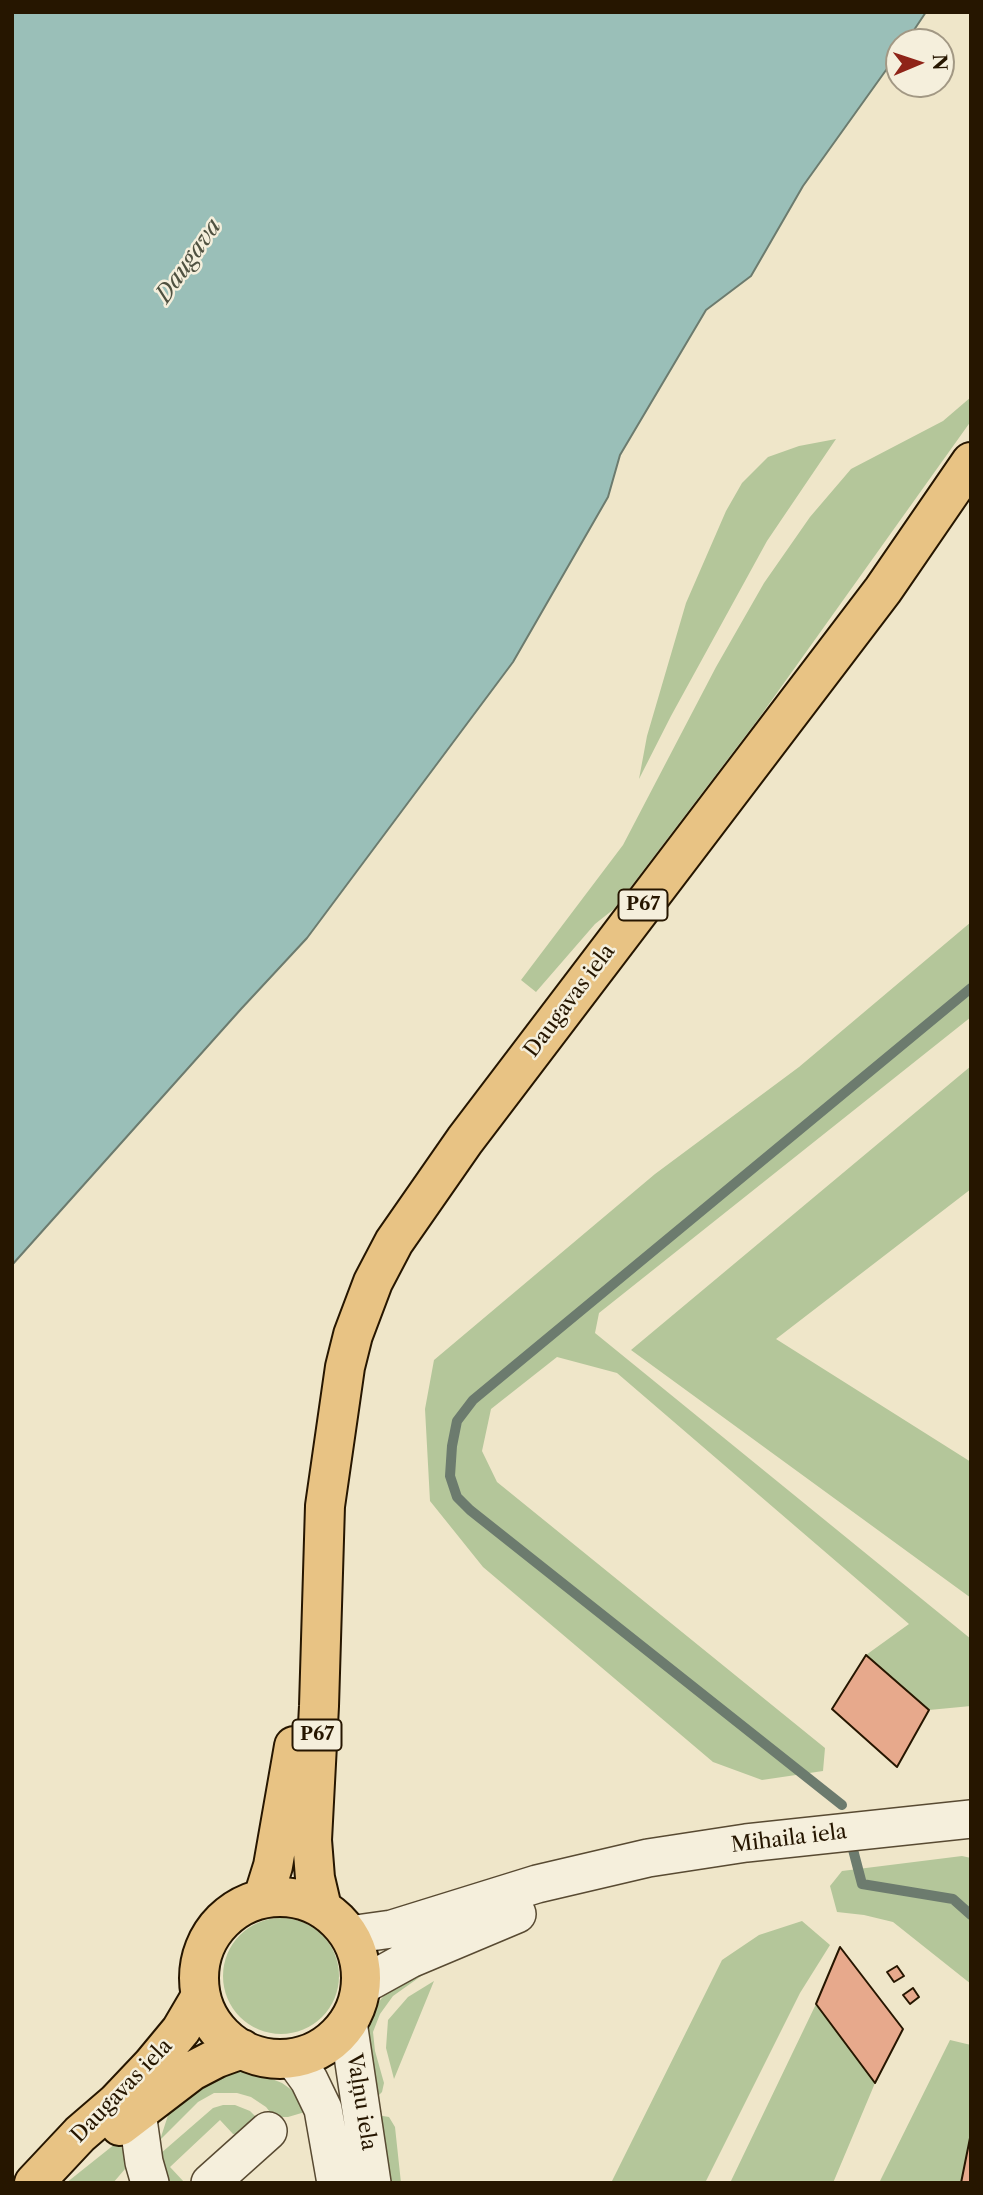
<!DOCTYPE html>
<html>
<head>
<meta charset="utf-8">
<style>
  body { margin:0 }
  #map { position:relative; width:983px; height:2195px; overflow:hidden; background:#efe6c9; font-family:"Libre Caslon Text",serif }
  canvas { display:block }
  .frame { position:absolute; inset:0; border:14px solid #261600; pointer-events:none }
  .north { position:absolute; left:885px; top:28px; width:70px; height:70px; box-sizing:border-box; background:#f5efdc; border:2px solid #a29884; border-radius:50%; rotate:88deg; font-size:19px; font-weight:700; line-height:28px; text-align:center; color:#261600 }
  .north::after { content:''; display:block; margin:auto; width:24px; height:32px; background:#8f2418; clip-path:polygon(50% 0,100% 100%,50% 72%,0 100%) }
</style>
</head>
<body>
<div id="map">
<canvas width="983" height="2195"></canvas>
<div class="frame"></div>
<div class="north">N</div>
</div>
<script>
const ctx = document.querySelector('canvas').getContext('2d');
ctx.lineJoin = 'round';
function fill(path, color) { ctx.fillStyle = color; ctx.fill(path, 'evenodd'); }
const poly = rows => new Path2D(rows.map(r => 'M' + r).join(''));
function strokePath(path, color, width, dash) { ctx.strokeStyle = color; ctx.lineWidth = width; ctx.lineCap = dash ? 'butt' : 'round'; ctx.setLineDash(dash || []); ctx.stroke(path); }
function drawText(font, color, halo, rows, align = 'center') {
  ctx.font = font + ' "Libre Caslon Text",serif'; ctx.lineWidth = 5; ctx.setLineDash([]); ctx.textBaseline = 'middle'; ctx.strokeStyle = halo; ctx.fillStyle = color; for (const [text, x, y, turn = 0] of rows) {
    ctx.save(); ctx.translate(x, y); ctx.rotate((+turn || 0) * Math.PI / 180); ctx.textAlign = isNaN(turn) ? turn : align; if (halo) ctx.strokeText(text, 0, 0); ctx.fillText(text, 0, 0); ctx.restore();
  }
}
fill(poly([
  [971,397,971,421,759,718,614,909,595,924,536,992,521,980,623,845,716,667,764,583,810,517,851,469,943,421],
  [836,439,767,541,671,716,639,779,647,736,686,603,726,511,742,483,768,457,799,446],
  [971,922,971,1017,599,1313,595,1333,971,1639,971,1706,929,1710,866,1655,909,1624,617,1373,557,1357,491,1409,482,1451,497,1482,825,1748,823,1771,762,1780,713,1762,483,1567,430,1501,425,1409,434,1360,655,1174,799,1067],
  [971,1066,971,1189,776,1339,971,1462,971,1598,631,1350],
  [962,1856,971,1858,971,1984,893,1922,864,1915,837,1912,830,1886,842,1871],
  '223 1976a58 58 0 1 1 116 0a58 58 0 1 1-116 0Z',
  [802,1921,830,1945,800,1993,705,2183,611,2183,722,1960,759,1935],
  [479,1941,424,1974,393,1996,380,2014,373,2032,375,2051,384,2083,382,2092,376,2098,367,2037,370,2019,377,2004,391,1987],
  [434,1981,394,2079,386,2048,388,2020,408,1997],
  [816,2004,875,2083,833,2183,730,2183],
  [950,2040,971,2045,971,2133,961,2183,879,2183],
  [231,2070,257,2073,282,2083,303,2098,305,2112,288,2117,274,2117,266,2107,251,2097,237,2093,214,2093,198,2102,160,2140,172,2103],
  [223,2105,235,2105,250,2111,258,2119,240,2135,233,2134,220,2120,170,2167,185,2183,168,2183,160,2154,213,2108],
  [383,2116,389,2117,395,2127,401,2183,386,2183,374,2118],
  [115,2144,123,2148,125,2169,113,2183,66,2183]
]), '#b4c69a');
const water = poly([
  [12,12,926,12,906,42,899,42,899,52,803,186,751,276,706,310,620,455,608,497,513,662,307,938,241,1009,12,1265,12,12]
]);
fill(water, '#9abfb8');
strokePath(water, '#6c7b6e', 2);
strokePath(poly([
  [842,1805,470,1510,457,1497,450,1476,452,1446,457,1421,473,1400,971,988],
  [851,1842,862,1884,953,1899,971,1915]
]), '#6c7b6e', 10);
const building = poly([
  [866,1655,929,1710,897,1767,832,1709,866,1655],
  [840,1947,903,2029,875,2083,816,2004,840,1947],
  [897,1966,904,1976,894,1982,887,1972,897,1966],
  [913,1988,919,1997,910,2004,903,1995,913,1988],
  [971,2133,971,2183,961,2183,971,2133]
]);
fill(building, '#e7a98c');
strokePath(building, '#261600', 2);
const minor = poly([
  [349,1935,392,1929,537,1884,648,1858,746,1843,971,1819],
  [361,1986,410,1959,517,1914],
  [348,2022,372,2183],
  [293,2058,309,2080,323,2109,336,2183],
  [137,2112,144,2162,150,2183],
  [210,2183,268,2131]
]);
const major = poly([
  '199 1978a81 81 0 1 1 162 0a81 81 0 1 1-162 0Z',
  [263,1898,273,1866,294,1746],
  [322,1908,315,1878,312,1840,319,1706,325,1506,345,1367,353,1335,373,1282,394,1242,465,1140,883,590,971,462],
  [120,2126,192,2071,217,2058,242,2049],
  [34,2183,80,2134,116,2103,152,2065,181,2030,201,1996]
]);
strokePath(minor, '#584a32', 40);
strokePath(major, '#261600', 42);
strokePath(minor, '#f5efdc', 37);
strokePath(major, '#e8c384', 38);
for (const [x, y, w] of [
  [643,905,49],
  [317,1735,49]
]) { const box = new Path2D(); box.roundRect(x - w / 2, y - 15.5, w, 31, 5); ctx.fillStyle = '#f5efdc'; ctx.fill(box); strokePath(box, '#261600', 2); }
drawText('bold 19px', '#261600', null, [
  ["P67",643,905],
  ["P67",317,1735]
]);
drawText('21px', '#261600', '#f5efdc', [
  ["Daugavas iela",570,1001,-53],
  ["Mihaila iela",789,1839,-7],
  ["Daugavas iela",122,2091,-46],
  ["Vaļņu iela",361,2102,81]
]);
drawText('italic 23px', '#4f5140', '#f5efdc', [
  ["Daugava",189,261,-55]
]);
</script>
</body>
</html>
